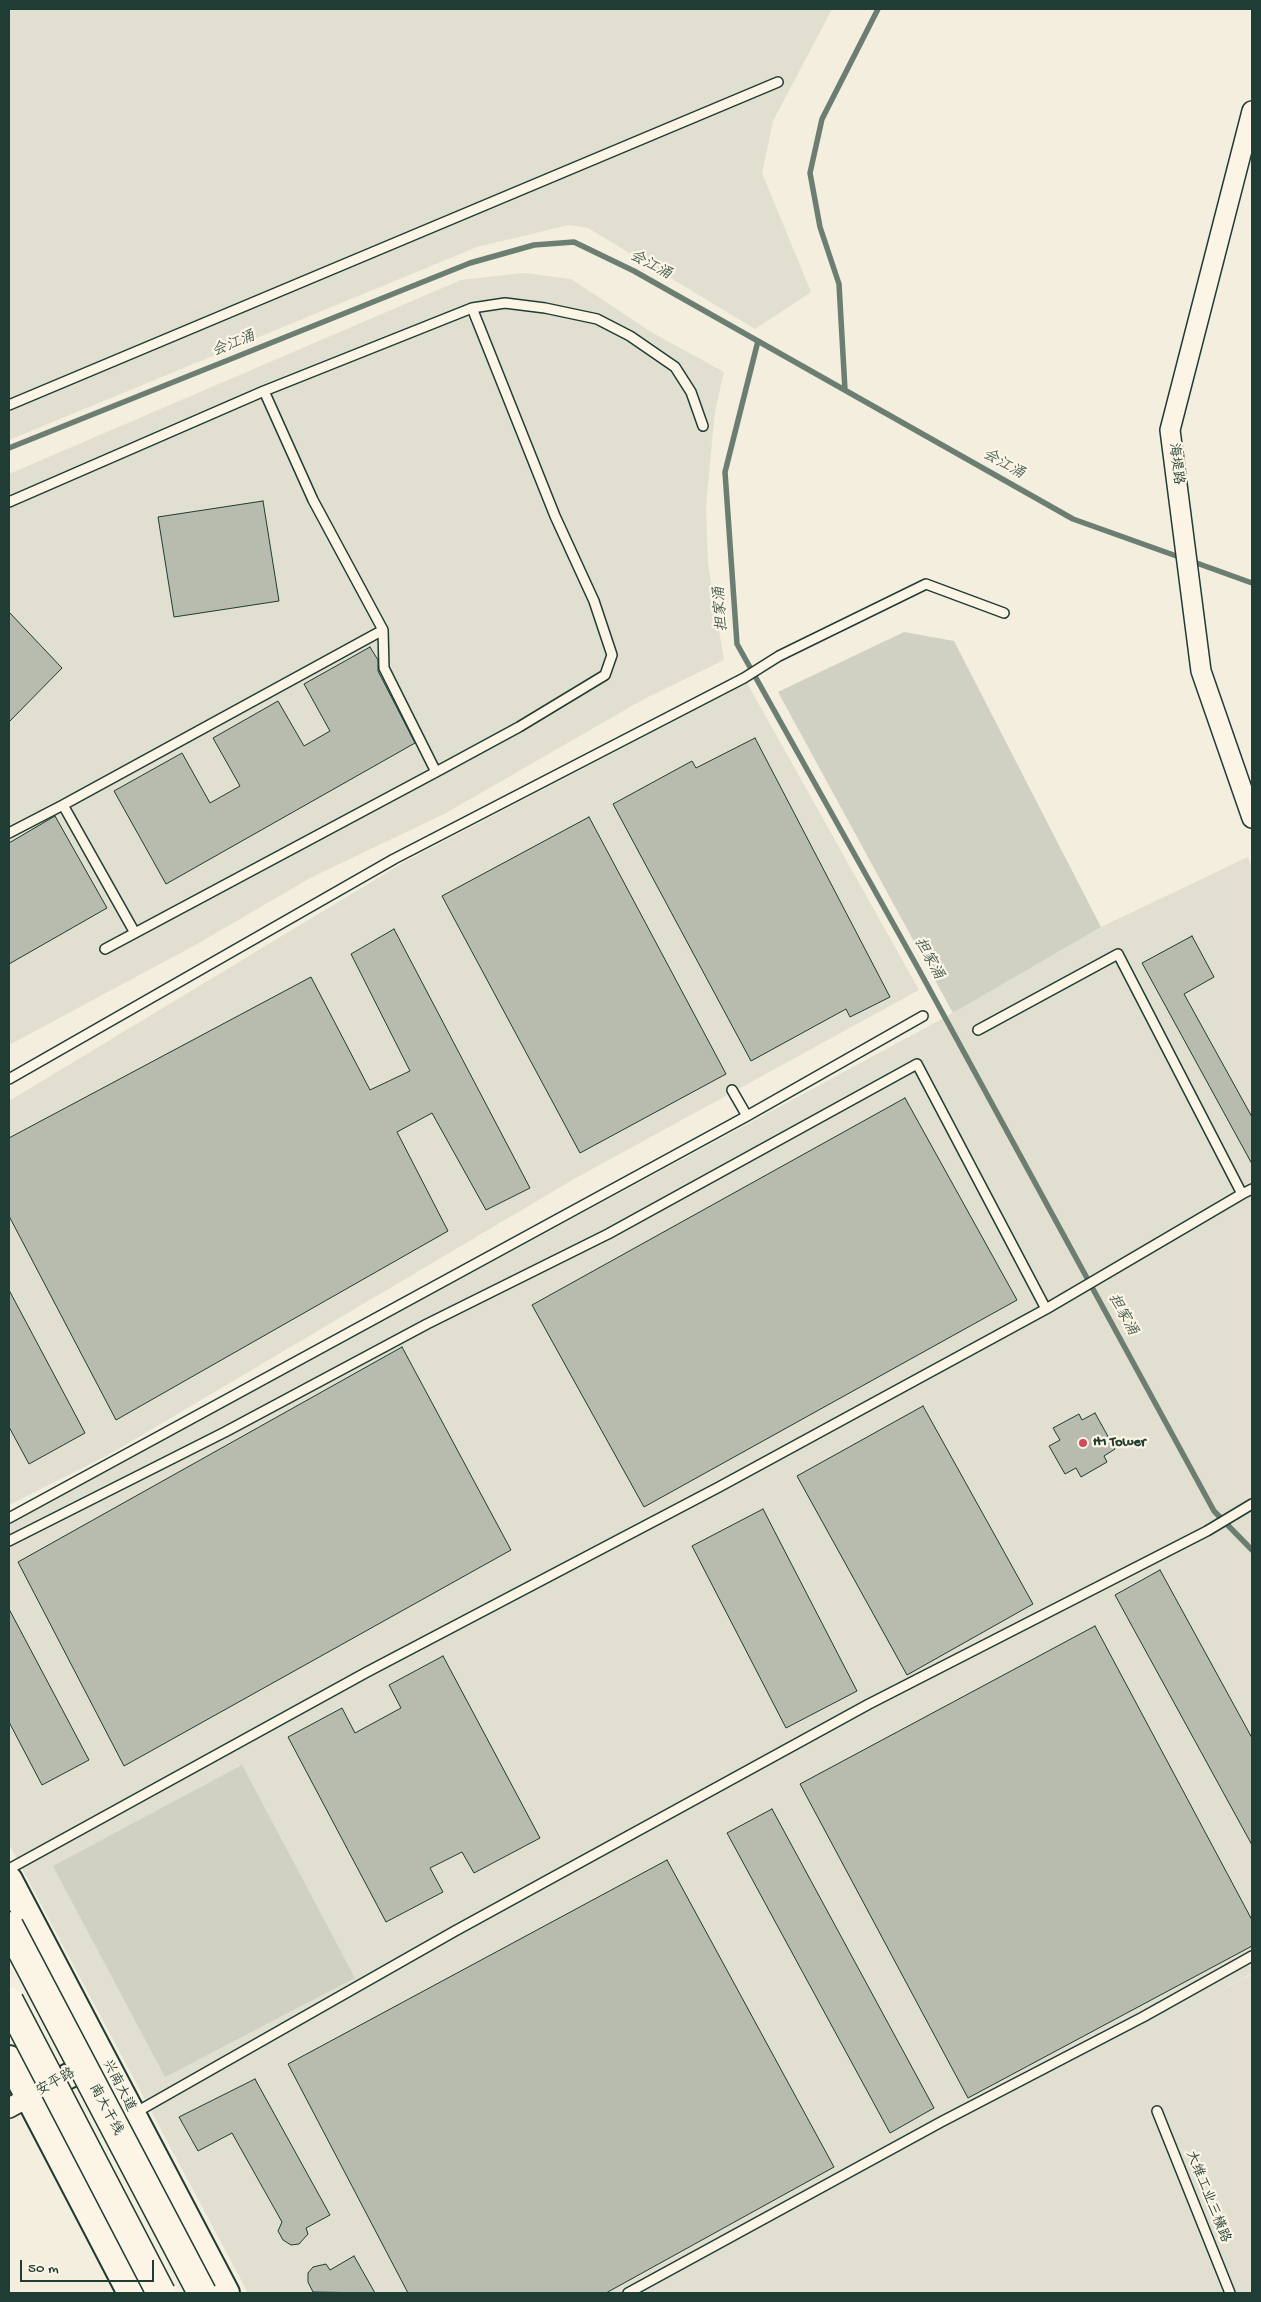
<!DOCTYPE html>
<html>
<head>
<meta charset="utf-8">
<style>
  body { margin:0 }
  #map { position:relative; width:1261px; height:2302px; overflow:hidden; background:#f3eede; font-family:"Gochi Hand",sans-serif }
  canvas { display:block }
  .frame { position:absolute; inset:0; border:10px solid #1f3d34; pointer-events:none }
  .scale { position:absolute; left:20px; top:2260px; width:134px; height:22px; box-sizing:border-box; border:2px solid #1f3d34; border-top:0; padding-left:6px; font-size:15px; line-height:18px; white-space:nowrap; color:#1f3d34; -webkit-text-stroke:4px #fcf5e5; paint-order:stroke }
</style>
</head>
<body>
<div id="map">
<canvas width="1261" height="2302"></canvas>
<div class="frame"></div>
<div class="scale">50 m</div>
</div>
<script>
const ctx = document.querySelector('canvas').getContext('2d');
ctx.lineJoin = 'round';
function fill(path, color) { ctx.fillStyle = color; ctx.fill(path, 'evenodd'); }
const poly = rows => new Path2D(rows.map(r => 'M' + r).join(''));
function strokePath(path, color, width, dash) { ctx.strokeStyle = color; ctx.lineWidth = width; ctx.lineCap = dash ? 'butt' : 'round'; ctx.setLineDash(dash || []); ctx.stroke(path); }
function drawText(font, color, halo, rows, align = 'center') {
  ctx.font = font + ' "Gochi Hand","LXGW WenKai TC",sans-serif'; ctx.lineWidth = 4.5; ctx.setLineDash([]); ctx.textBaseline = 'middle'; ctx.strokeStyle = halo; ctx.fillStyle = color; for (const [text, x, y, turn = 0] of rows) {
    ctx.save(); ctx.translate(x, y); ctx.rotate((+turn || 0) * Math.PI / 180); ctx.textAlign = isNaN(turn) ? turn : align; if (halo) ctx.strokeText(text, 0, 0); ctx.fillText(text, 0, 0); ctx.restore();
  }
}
fill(poly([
  [9,9,832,9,773,121,762,173,811,292,755,329,588,228,569,225,477,247,9,440],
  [524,273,571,279,651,332,724,372,715,411,706,506,708,564,724,660,644,699,446,813,310,878,199,943,9,1045,9,474,461,280],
  [747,683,919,990,574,1179,110,1454,9,1505,9,1101,406,861],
  [1248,857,1252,869,1252,1973,1197,2004,1252,1974,1252,2293,248,2293,9,1844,9,1523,953,1013,1101,927]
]), '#e1dfd0');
fill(poly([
  [904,632,954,641,1101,927,953,1013,778,692],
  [242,1765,355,1978,165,2077,53,1866]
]), '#d0d1c2');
strokePath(poly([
  [758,341,725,472,737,644,918,968,1214,1511,1252,1550],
  [845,390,839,284,820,227,810,173,822,119,878,9],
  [9,448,470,263,534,245,574,242,634,271,1073,519,1182,558],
  [1191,561,1252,583]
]), '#6c7d72', 5.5);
const building = poly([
  [263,501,279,601,174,617,158,517,263,501],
  [9,612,62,668,9,722,9,612],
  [370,647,378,660,378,671,415,743,166,884,114,791,182,753,210,803,240,786,213,738,278,701,304,746,330,731,304,684,370,647],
  [755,738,890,997,850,1017,846,1009,751,1061,613,804,692,761,696,768,755,738],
  [55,816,107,908,9,964,9,843,55,816],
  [589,817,726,1074,580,1153,442,896,589,817],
  [394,929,530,1188,486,1210,432,1113,397,1132,448,1231,116,1420,9,1216,9,1138,311,977,370,1090,410,1071,351,954,394,929],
  [1192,936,1214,977,1184,994,1252,1117,1252,1164,1142,963,1192,936],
  [905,1098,1017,1300,644,1507,532,1305,905,1098],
  [9,1290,85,1433,29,1464,9,1427,9,1290],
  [402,1347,511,1550,124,1766,18,1562,402,1347],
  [923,1406,1033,1604,907,1675,797,1476,923,1406],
  [1095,1413,1115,1449,1104,1456,1107,1462,1081,1477,1076,1468,1065,1474,1049,1446,1060,1440,1053,1428,1079,1414,1082,1420,1095,1413],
  [763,1509,857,1691,786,1728,692,1546,763,1509],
  [1160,1570,1252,1738,1252,1845,1115,1595,1160,1570],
  [9,1609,89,1760,42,1785,9,1722,9,1609],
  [1095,1626,1252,1920,1252,1946,968,2098,800,1784,1095,1626],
  [443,1656,540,1838,474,1873,462,1852,430,1868,443,1892,386,1922,288,1737,342,1708,355,1733,401,1708,389,1685,443,1656],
  [772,1809,934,2108,890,2133,727,1833,772,1809],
  [667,1860,834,2167,606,2293,408,2293,288,2064,667,1860],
  [255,2079,330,2215,306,2228,308,2234,299,2244,291,2245,283,2240,278,2231,282,2222,232,2133,198,2151,179,2117,255,2079],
  [354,2256,375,2293,313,2292,308,2282,308,2273,313,2267,326,2264,330,2270,354,2256]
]);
fill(building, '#b8bcae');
strokePath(building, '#1f3d34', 1);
const service = poly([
  [9,405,778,82],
  [9,502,264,391,472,308,505,303,545,308,597,319,630,336,675,367,691,392,703,426],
  [383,630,384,668,436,772],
  [63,805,383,630,313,500,264,391],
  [9,833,63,805,135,933],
  [105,949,436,772,519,727,605,675,612,655,594,601,555,516,472,308],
  [9,1079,394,859,744,678,779,656,926,584,1004,613],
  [732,1090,747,1116],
  [1242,1194,1252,1189],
  [9,1518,747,1116,923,1016],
  [9,1541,225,1432,427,1324,608,1234,917,1064,1046,1309,1242,1194,1118,954,978,1030],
  [9,1869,367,1672,719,1487,1046,1309],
  [1157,2111,1230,2293],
  [133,2114,455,1931,869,1704,1207,1531,1252,1504],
  [628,2293,941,2122,1143,2017,1252,1956]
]);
const minor = poly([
  [1252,111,1170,430,1201,671,1252,818],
  [9,2108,29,2097]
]);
const tertiary = poly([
  [37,2093,100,2059]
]);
const secondary = poly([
  [9,1880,226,2293],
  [9,2059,131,2293]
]);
strokePath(service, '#1f3d34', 12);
strokePath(minor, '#1f3d34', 22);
strokePath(tertiary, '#1f3d34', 28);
strokePath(secondary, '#1f3d34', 30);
strokePath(service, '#fcf5e5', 9);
strokePath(minor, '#fcf5e5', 19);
strokePath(tertiary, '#fcf5e5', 24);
strokePath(secondary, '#fcf5e5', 26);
const trunkBridge = poly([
  [9,1926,202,2293],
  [9,2001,161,2293]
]);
strokePath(trunkBridge, '#1f3d34', 31, []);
strokePath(trunkBridge, '#fcf5e5', 28);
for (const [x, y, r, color] of [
  [1083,1443,5,"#d1495b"]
]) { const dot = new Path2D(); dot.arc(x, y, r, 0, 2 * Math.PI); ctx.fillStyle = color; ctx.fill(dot); strokePath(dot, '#fcf5e5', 2); }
drawText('14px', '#1f3d34', '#fcf5e5', [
  ["海堤路",1175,464,83],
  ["安平路",56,2083,-29],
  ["兴南大道",118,2086,63],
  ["南大干线",105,2110,62],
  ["大维工业三横路",1207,2197,68]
]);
drawText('bold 14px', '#1f3d34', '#fcf5e5', [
  ["H1 Tower",1093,1443]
], 'left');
drawText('italic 15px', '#465d53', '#fcf5e5', [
  ["会江涌",650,266,28],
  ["会江涌",234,345,-22],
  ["会江涌",1003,465,29],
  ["担家涌",722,609,-94],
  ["担家涌",928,959,61],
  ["担家涌",1122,1315,61]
]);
</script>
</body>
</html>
